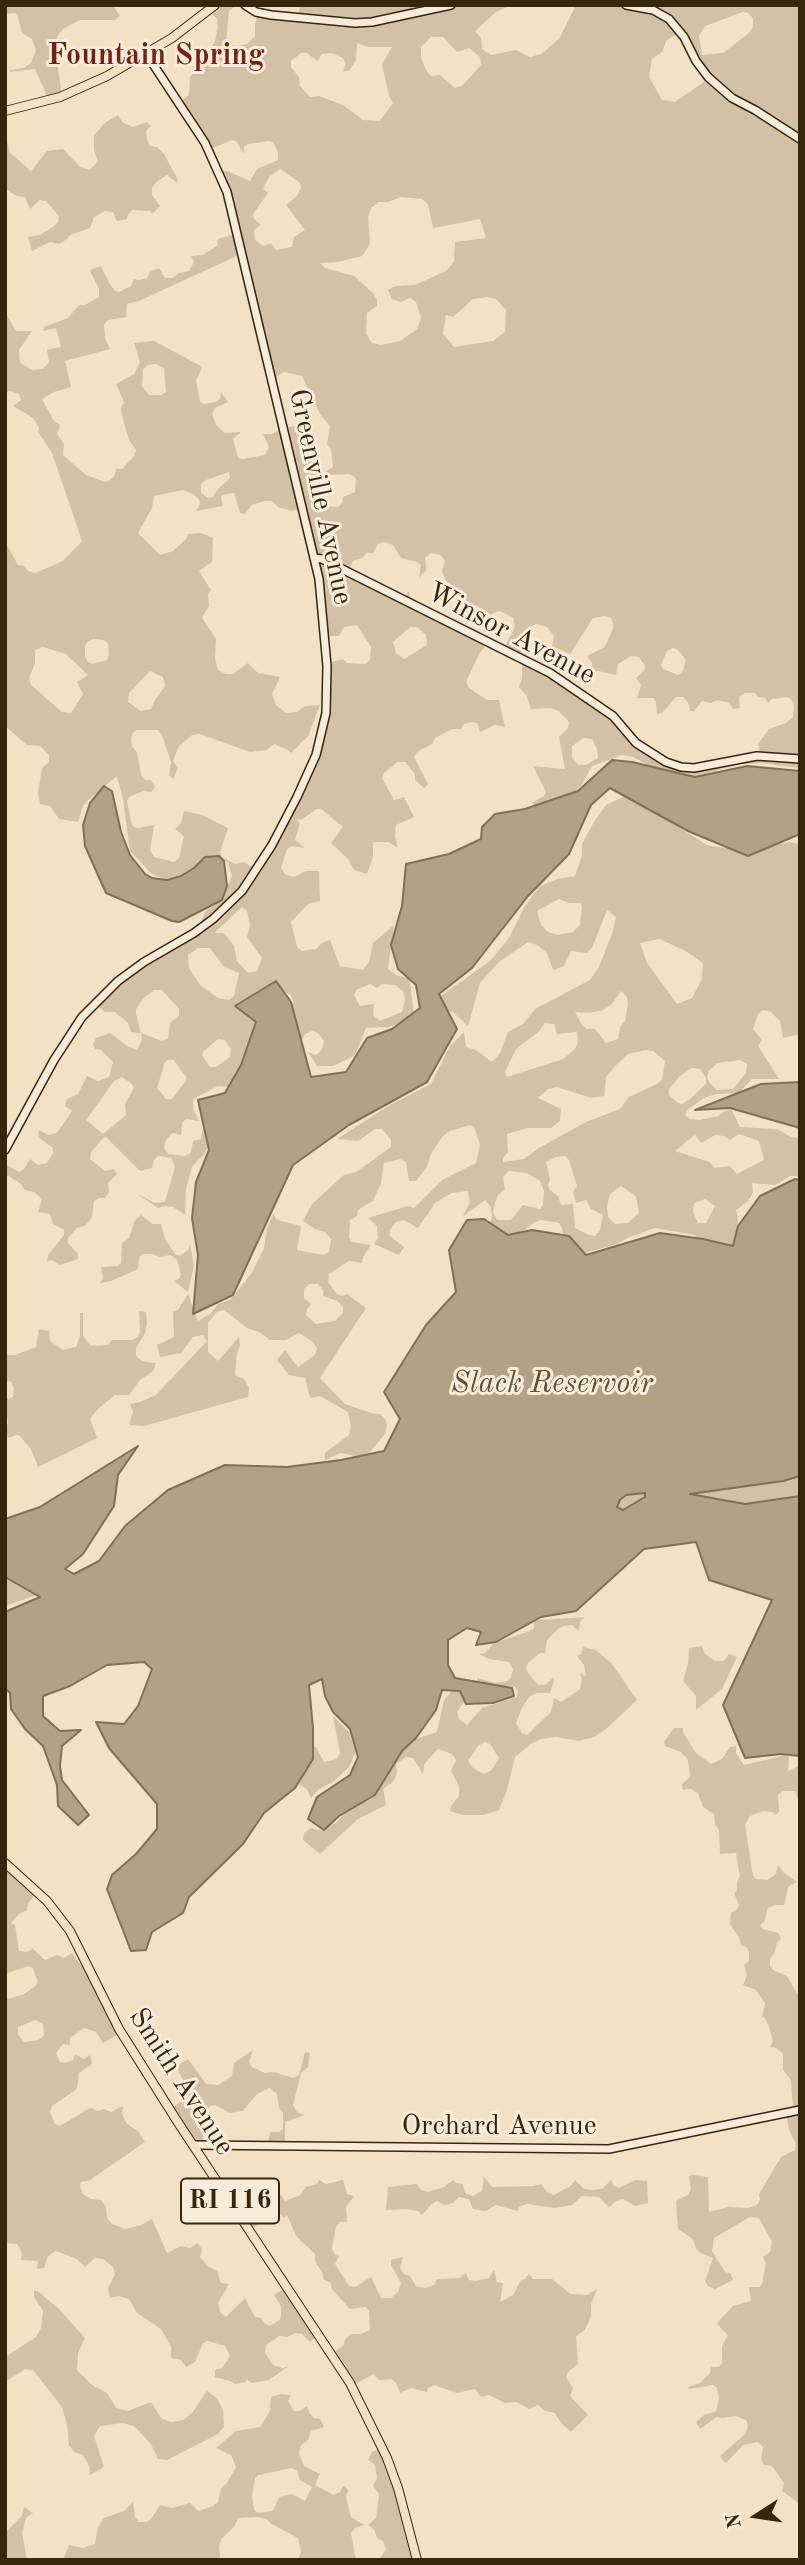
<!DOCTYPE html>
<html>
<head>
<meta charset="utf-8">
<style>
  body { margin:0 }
  #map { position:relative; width:805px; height:2565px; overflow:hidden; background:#f2e1c5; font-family:"Old Standard TT",serif }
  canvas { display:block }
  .frame { position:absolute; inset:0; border:7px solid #37260e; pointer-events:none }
  .north { position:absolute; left:721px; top:2481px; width:70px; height:70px; -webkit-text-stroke:5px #f7ecd9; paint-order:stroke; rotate:258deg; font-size:19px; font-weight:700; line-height:28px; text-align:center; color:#37260e }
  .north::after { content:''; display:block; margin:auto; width:24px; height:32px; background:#37260e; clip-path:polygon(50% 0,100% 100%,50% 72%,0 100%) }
</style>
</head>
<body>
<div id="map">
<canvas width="805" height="2565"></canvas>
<div class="frame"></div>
<div class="north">N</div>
</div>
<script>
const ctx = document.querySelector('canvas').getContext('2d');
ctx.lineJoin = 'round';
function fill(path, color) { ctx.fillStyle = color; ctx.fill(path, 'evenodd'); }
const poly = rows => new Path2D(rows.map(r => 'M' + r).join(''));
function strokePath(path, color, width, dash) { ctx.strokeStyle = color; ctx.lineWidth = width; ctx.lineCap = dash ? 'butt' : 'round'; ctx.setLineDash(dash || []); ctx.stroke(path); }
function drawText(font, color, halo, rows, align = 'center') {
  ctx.font = font + ' "Old Standard TT",serif'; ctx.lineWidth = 6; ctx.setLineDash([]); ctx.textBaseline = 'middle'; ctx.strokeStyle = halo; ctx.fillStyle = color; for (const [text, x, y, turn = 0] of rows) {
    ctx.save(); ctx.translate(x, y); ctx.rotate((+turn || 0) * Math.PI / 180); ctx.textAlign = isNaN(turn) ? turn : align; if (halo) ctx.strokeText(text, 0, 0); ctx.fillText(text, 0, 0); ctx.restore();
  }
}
fill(poly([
  [5,5,113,5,120,16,115,20,80,20,63,29,57,37,55,47,62,96,49,101,35,69,10,72,10,70,23,68,31,63,36,50,32,39,22,33,18,17,15,13,5,14],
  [213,5,236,5,229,11,226,42,230,45,238,46,247,44,255,37,255,24,258,13,298,18,300,5,511,5,496,12,475,31,481,38,482,49,491,55,516,50,530,57,541,54,559,39,576,5,800,5,800,768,761,763,738,764,698,776,685,776,658,770,633,757,622,755,592,766,581,786,564,801,539,808,532,803,544,796,546,792,533,766,565,769,559,737,568,728,569,722,559,711,551,708,531,709,526,695,519,687,522,678,522,666,526,662,612,715,635,744,681,768,760,757,758,744,769,729,786,723,793,717,794,706,791,699,786,697,772,699,768,703,765,698,758,697,755,693,745,693,739,697,740,708,733,709,729,703,718,700,711,703,702,701,694,711,690,711,688,702,683,697,676,697,662,713,657,714,656,702,653,698,637,698,641,685,636,678,644,671,645,666,639,657,631,656,618,664,616,675,598,671,593,672,592,663,587,656,605,647,614,626,611,618,605,616,593,618,570,654,552,646,554,636,547,627,536,624,530,627,525,646,518,657,503,650,515,627,513,618,500,611,491,614,482,612,479,607,463,601,461,592,449,586,445,579,442,571,445,561,441,555,431,553,425,558,426,570,419,578,421,565,417,562,401,558,393,545,384,542,378,544,373,553,367,553,362,558,353,561,348,572,402,601,409,591,411,605,487,643,479,654,466,682,469,688,487,700,499,700,505,727,495,725,480,732,477,723,472,722,464,724,461,729,452,729,435,738,432,744,417,752,414,757,428,784,424,788,415,780,415,774,405,762,398,762,384,773,382,778,394,800,404,797,414,817,396,825,395,836,398,848,388,842,373,842,373,857,367,874,354,870,348,859,331,843,343,827,321,809,317,809,301,820,296,819,300,823,295,840,305,848,292,846,287,849,281,868,285,874,294,877,306,871,319,871,320,901,308,904,291,922,297,947,302,951,316,949,322,943,330,940,340,966,363,970,369,962,373,943,394,925,388,969,396,975,407,978,410,982,414,1015,406,1022,388,1027,366,1028,356,1053,352,1057,333,1066,317,1066,308,1052,315,1055,319,1053,323,1047,324,1041,318,1033,312,1031,305,1034,301,1042,291,1028,289,1005,294,1003,291,995,273,988,258,991,242,1010,249,1019,255,1019,256,1031,232,1087,218,1086,193,1099,193,1108,199,1121,186,1119,182,1123,181,1135,172,1133,166,1140,164,1148,168,1154,185,1156,191,1153,193,1141,201,1139,203,1128,208,1136,208,1145,205,1153,192,1167,186,1189,185,1215,173,1207,165,1206,158,1208,137,1194,155,1203,165,1202,175,1167,171,1158,158,1156,154,1160,152,1168,140,1171,105,1136,91,1152,90,1159,105,1171,114,1169,117,1174,108,1183,109,1192,105,1198,99,1198,94,1201,92,1217,86,1225,77,1228,68,1238,68,1243,78,1254,78,1259,60,1265,52,1260,47,1262,48,1255,64,1235,64,1230,53,1224,50,1214,38,1212,42,1199,34,1192,25,1190,21,1184,5,1174,5,1164,19,1172,24,1169,30,1159,38,1165,47,1163,53,1153,53,1148,38,1137,39,1130,48,1135,57,1133,72,1111,65,1106,67,1099,78,1094,87,1076,98,1081,109,1077,113,1062,101,1050,95,1049,93,1044,96,1038,110,1033,127,1046,137,1050,142,1040,141,1033,131,1032,128,1023,115,1012,105,1012,95,1003,117,981,199,928,205,912,220,901,232,876,228,862,212,857,195,871,165,879,152,874,130,851,123,799,117,776,88,800,83,806,78,822,59,819,50,806,40,804,38,793,42,768,49,762,49,755,40,746,27,745,5,726,5,546,8,547,18,565,24,566,28,571,35,573,63,561,82,541,52,453,38,432,39,427,33,418,13,406,21,400,19,394,9,391,5,394,5,312,16,331,32,331,19,350,20,363,32,370,43,369,49,362,47,350,61,347,56,328,43,331,44,327,68,318,79,305,85,305,99,297,99,289,90,271,92,269,101,266,109,283,115,291,119,292,131,286,134,279,139,280,147,278,150,272,159,268,165,278,172,278,179,273,189,271,194,262,191,256,202,255,217,246,218,239,236,234,220,171,227,171,250,181,257,169,278,160,278,152,273,142,268,141,248,144,244,147,244,154,236,141,232,140,208,150,180,102,189,95,190,77,204,61,215,41,218,27,217,19,208,10],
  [743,12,748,13,753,18,753,27,749,33,723,53,702,55,699,36,705,26],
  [679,32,708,79,675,102,662,100,649,77,652,59,662,52,666,41],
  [431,37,443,37,457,52,469,48,480,57,481,65,462,86,455,88,440,75,431,76,427,72,421,58,421,47],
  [357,43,368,47,392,47,382,64,389,96,393,103,380,121,363,120,343,105,319,96,310,97,300,86,299,77,291,67,291,61,301,53,307,53,317,61,322,54,331,53,343,58,346,64,343,71,349,71,356,60],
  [280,169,299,182,301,187,297,196,286,205,305,230,294,237,292,247,276,250,271,243,263,246,255,240,254,230,261,225,254,219,253,214,268,193,263,189,269,177],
  [401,197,422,199,428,204,433,228,480,219,486,238,455,242,454,262,446,271,415,285,396,286,388,290,392,299,401,302,410,298,416,302,421,318,417,329,400,341,381,345,372,343,366,334,367,313,377,306,377,300,373,293,354,276,325,268,320,263,337,262,362,256,370,244,368,217,371,208,379,202,388,202],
  [241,254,272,380,284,372,302,376,320,414,330,426,327,444,331,449,333,467,322,474,316,472,309,454,310,448,305,436,306,427,295,426,284,428,272,434,263,434,269,447,265,455,243,459,238,458,233,439,241,432,225,433,216,425,212,414,215,408,228,402,221,392,220,399,216,402,204,404,200,402,196,381,202,368,201,366,154,341,134,343,140,362,134,374,116,384,124,402,121,407,122,416,129,440,136,450,134,456,122,469,116,469,114,477,110,480,105,482,86,475,63,455,64,444,57,434,60,425,54,421,42,399,54,392,71,387,65,361,110,349,105,338,104,324,108,320,126,317,127,304,139,301],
  [487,297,496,299,506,310,505,332,493,341,454,347,443,334,446,315,453,317,473,299],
  [156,364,164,368,166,392,162,395,149,395,142,386,143,369,148,365],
  [229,472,230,478,217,490,213,497,208,498,201,493,201,484,206,480],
  [350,474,356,478,355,492,343,497,342,503,338,507,324,506,317,490,320,478,326,475],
  [183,490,193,494,199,499,200,504,196,511,223,506,221,498,222,495,234,493,240,513,245,514,252,505,265,501,272,501,278,507,291,511,301,509,318,580,324,636,339,636,344,627,357,625,371,647,370,660,365,664,347,663,343,659,326,664,322,734,284,819,255,869,244,862,235,864,222,857,220,852,228,828,202,815,184,811,181,823,175,829,184,836,179,858,174,862,154,857,150,850,154,825,138,828,133,826,131,822,127,801,129,797,143,791,151,792,155,787,151,780,145,780,141,775,137,753,132,746,131,739,132,734,136,730,158,730,162,735,171,762,169,775,173,779,178,768,173,761,179,746,192,735,200,734,250,752,266,750,274,744,288,750,291,753,308,736,320,705,305,706,297,712,286,713,276,705,272,694,280,677,258,673,248,663,233,674,226,674,218,670,215,658,216,639,202,618,209,606,208,594,211,590,199,571,212,562,213,538,201,533,188,534,186,539,173,551,160,555,138,533,152,508,154,496],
  [410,627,417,627,426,635,427,645,404,659,396,653,393,642],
  [93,639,104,640,108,644,109,655,107,660,92,664,88,662,85,656,85,647,87,642],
  [43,647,66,654,88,675,77,682,83,694,71,713,62,712,31,685,29,678,35,663,35,650],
  [673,648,678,650,686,660,683,671,678,675,663,669,661,665,667,651],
  [150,671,163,677,165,686,155,700,151,709,141,711,128,702,129,693],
  [583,738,592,739,597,749,598,758,586,765,578,765,572,758,572,746],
  [242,907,247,911,250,925,247,937,262,958,257,971,248,973,237,961,234,946,224,933,214,933],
  [198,948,210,948,224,967,239,973,234,996,229,1000,218,998,200,985,189,968,188,955],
  [370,984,377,988,382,984,395,985,403,991,405,1000,402,1012,380,1021,373,1015,374,1004,360,1006,354,995,356,990],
  [154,990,162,990,179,1009,179,1016,170,1023,168,1038,162,1041,141,1033,136,1014,136,1009,144,998],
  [218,1039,225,1040,231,1049,230,1057,216,1067,210,1067,202,1055,204,1051],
  [168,1060,174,1060,186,1077,186,1081,172,1099,166,1099,157,1088,165,1062],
  [122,1077,131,1083,134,1088,125,1104,126,1115,103,1134,86,1120,114,1081],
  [118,115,123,123,133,127,147,122,151,126,146,131,147,139,150,146,157,147,164,154,178,180,177,183,167,175,156,182,152,188,152,195,160,206,152,214,150,211,132,210,128,214,127,219,117,221,113,212,105,211,94,217,90,228,70,235,67,239,59,244,50,242,32,251,28,237,40,235,54,226,58,222,59,216,46,201,40,200,30,209,25,197,17,196,5,189,5,134,10,153,31,171,47,151,63,149,80,167,90,170,98,161,94,150,94,135,106,122],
  [623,797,631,797,707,845,735,850,790,842,800,844,800,1034,783,1038,780,1021,771,1012,763,1010,758,1014,753,1029,762,1040,758,1046,779,1079,752,1079,739,1093,716,1094,704,1098,686,1111,686,1116,690,1119,700,1120,718,1116,725,1111,732,1110,740,1127,777,1129,791,1137,800,1138,800,1176,790,1176,775,1185,752,1183,753,1193,748,1201,736,1210,741,1238,731,1246,722,1243,700,1245,695,1235,655,1228,627,1238,617,1244,581,1254,564,1241,562,1228,559,1223,541,1220,535,1222,522,1232,507,1237,489,1226,492,1218,491,1207,485,1200,463,1216,470,1202,468,1191,452,1193,436,1202,418,1228,404,1220,396,1222,390,1230,390,1236,404,1247,399,1255,374,1244,378,1238,377,1226,368,1218,408,1206,414,1208,442,1180,476,1163,480,1145,475,1129,470,1125,450,1131,442,1137,431,1154,427,1167,416,1181,409,1181,406,1162,400,1159,384,1163,381,1183,373,1201,362,1207,358,1210,357,1216,350,1220,349,1238,352,1242,371,1245,363,1257,362,1263,349,1261,329,1274,328,1282,337,1294,342,1296,347,1294,366,1308,320,1378,345,1404,374,1414,380,1414,385,1419,387,1425,385,1434,370,1452,366,1455,355,1456,341,1453,325,1460,325,1453,349,1435,351,1427,348,1412,320,1396,310,1398,305,1378,289,1375,277,1360,285,1350,298,1367,315,1355,317,1348,312,1341,299,1333,286,1340,270,1340,259,1332,247,1328,224,1310,217,1312,208,1323,208,1352,218,1361,239,1337,240,1345,237,1354,235,1375,244,1379,249,1388,248,1397,144,1426,129,1425,133,1412,130,1404,140,1402,156,1395,207,1341,203,1335,193,1337,181,1353,160,1357,157,1345,174,1337,173,1311,178,1310,188,1294,198,1321,210,1314,218,1304,230,1300,252,1273,264,1248,267,1228,274,1213,276,1219,281,1221,301,1226,297,1250,323,1255,329,1252,331,1239,325,1232,315,1229,303,1221,312,1204,344,1175,356,1172,391,1147,391,1140,382,1129,375,1129,358,1141,337,1139,390,1105,431,1084,450,1046,464,1032,466,1047,476,1050,492,1062,500,1053,508,1032,523,1024,535,1009,590,980,599,967,613,931,616,917,607,910,592,948,587,953,571,951,564,966,553,970,547,953,537,945,528,942,499,962,480,983,468,1026,454,1013,443,1008,438,998,490,961,509,938,524,908,539,887,557,879,575,876,582,856,582,844,594,822,606,805],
  [559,899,569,903,581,903,582,908,580,925,573,932,557,935,548,932,541,925,537,911],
  [659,939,684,950,703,963,702,979,692,998,677,1004,647,963,640,943],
  [621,991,627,997,628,1004,625,1021,620,1027,618,1039,606,1043,595,1029,587,1029,582,1025,575,1012,590,1013,603,1010,611,1005],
  [545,1023,554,1024,557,1034,577,1032,578,1042,575,1049,563,1059,507,1077,505,1072,516,1049,538,1032],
  [646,1050,653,1051,665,1061,662,1080,657,1084,629,1097,620,1109,586,1122,539,1148,524,1159,503,1162,503,1158,508,1152,507,1134,528,1128,551,1128,560,1121,561,1109,538,1098,548,1089,557,1087,591,1098,604,1096,606,1077,615,1066,628,1054],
  [740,1060,747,1064,746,1073,733,1089,717,1090,709,1082,707,1077,709,1071,717,1063],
  [692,1068,700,1069,706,1078,706,1084,690,1099,682,1104,678,1103,669,1095,669,1089,680,1076],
  [739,1134,759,1141,764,1160,737,1174,730,1166,714,1168,710,1162,675,1151,695,1135,701,1143,715,1135,724,1136,730,1140],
  [565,1156,569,1160,577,1186,573,1192,576,1203,586,1200,591,1209,603,1215,600,1230,595,1236,589,1235,575,1228,573,1204,561,1205,558,1196,550,1190,548,1185,550,1180,546,1162,556,1157],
  [509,1171,527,1173,540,1181,544,1191,543,1205,540,1209,523,1205,511,1220,497,1220,493,1213,495,1203,498,1195,505,1190,503,1177],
  [621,1186,636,1196,639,1213,628,1223,615,1224,608,1217,607,1206,610,1194],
  [705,1199,715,1206,706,1223,698,1223,693,1212,694,1203],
  [310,1284,318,1284,323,1290,323,1296,337,1301,343,1307,343,1313,335,1321,316,1324,306,1315,307,1309,311,1304,304,1298,304,1289],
  [141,1215,153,1224,161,1224,165,1239,175,1254,180,1256,188,1250,190,1245,194,1266,188,1292,174,1281,179,1279,181,1274,177,1260,171,1255,159,1257,153,1254,143,1254,139,1257,138,1269,111,1281,100,1283,103,1278,101,1267,117,1266,121,1263,122,1243,129,1238,135,1220],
  [139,1311,146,1312,147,1324,145,1333,136,1348,136,1356,142,1361,156,1363,153,1371,140,1380,129,1395,115,1395,98,1409,90,1419,97,1438,38,1467,31,1449,20,1436,16,1435,9,1438,5,1434,8,1422,5,1400,13,1397,14,1389,11,1382,5,1380,5,1355,15,1355,36,1347,39,1329,49,1331,50,1341,63,1350,76,1347,80,1336,80,1313,83,1313,83,1336,90,1345,97,1346,108,1345,112,1340,132,1340,138,1337,140,1332],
  [800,1476,800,1496,745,1504,687,1494,783,1481],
  [643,1493,645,1497,623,1510,619,1510,617,1506,626,1495],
  [5,1576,20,1578,37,1595,5,1606],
  [585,1617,580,1622,579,1631,572,1625,564,1626,558,1629,547,1640,545,1653,540,1653,528,1663,526,1668,528,1673,538,1685,545,1685,554,1677,554,1681,550,1693,537,1693,529,1697,522,1708,516,1723,522,1733,527,1735,551,1712,554,1698,561,1702,580,1689,582,1680,580,1673,586,1676,584,1665,577,1656,581,1654,583,1647,596,1650,612,1664,637,1700,606,1729,594,1737,579,1741,556,1737,541,1739,531,1744,515,1757,507,1790,499,1810,483,1815,463,1815,450,1811,451,1806,459,1796,459,1786,451,1771,456,1760,452,1754,438,1749,424,1764,423,1774,413,1758,406,1757,396,1764,397,1774,393,1782,383,1789,386,1805,358,1819,320,1854,303,1840,304,1833,311,1828,317,1830,323,1829,336,1823,349,1808,371,1799,379,1792,379,1781,408,1742,437,1732,444,1700,453,1690,464,1694,464,1702,457,1712,459,1719,467,1725,482,1708,517,1697,518,1692,515,1687,478,1684,477,1678,495,1683,507,1681,511,1678,513,1669,509,1662,489,1659,479,1654,485,1653,494,1643,530,1631,534,1628,534,1622,538,1620],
  [485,1742,490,1744,499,1758,492,1770,484,1774,473,1768,468,1761,478,1746],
  [702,1646,705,1654,715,1661,724,1661,729,1654,737,1657,722,1689,696,1710,696,1696,683,1681,688,1664,689,1648],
  [333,1716,349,1732,356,1751,349,1767,334,1781,318,1790,311,1798,307,1789,299,1785,305,1768,311,1762,313,1747,316,1747,324,1762,337,1759,340,1753],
  [674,1728,683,1728,683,1732,696,1753,711,1764,722,1759,730,1747,736,1746,736,1753,744,1765,786,1755,789,1757,788,1771,800,1765,800,1805,795,1791,783,1791,778,1795,779,1812,776,1815,772,1812,763,1811,750,1816,745,1825,753,1876,756,1879,767,1880,776,1874,778,1865,783,1872,797,1882,788,1887,784,1905,775,1905,768,1908,764,1922,760,1925,763,1929,778,1933,781,1939,777,1942,775,1952,770,1959,770,1966,773,1970,787,1976,800,1998,800,2504,782,2491,784,2483,772,2466,764,2465,761,2459,763,2447,758,2442,743,2445,726,2463,724,2462,720,2456,745,2434,748,2426,746,2420,736,2416,722,2418,717,2417,700,2429,696,2422,704,2415,716,2411,719,2398,717,2388,713,2385,689,2389,688,2387,700,2383,710,2373,711,2367,719,2367,722,2363,722,2346,728,2335,717,2324,719,2321,733,2306,751,2301,749,2287,759,2287,762,2285,766,2263,763,2257,770,2252,772,2242,759,2218,750,2217,714,2238,712,2251,725,2272,730,2273,733,2280,715,2289,708,2286,705,2281,713,2258,701,2253,696,2249,693,2239,678,2229,676,2201,688,2195,691,2189,689,2176,693,2175,708,2177,709,2212,728,2207,748,2208,757,2205,760,2200,759,2194,781,2157,795,2150,796,2145,789,2130,786,2113,793,2111,791,2080,783,2070,783,2054,776,2048,770,2047,773,2041,768,2024,765,2018,762,2017,765,2003,756,1990,743,1985,747,1975,744,1965,749,1961,749,1952,746,1947,741,1945,739,1937,730,1924,731,1913,737,1909,739,1905,734,1893,737,1891,737,1882,740,1877,736,1853,720,1854,719,1830,715,1824,714,1814,703,1807,698,1793,691,1789,683,1790,682,1784,690,1777,688,1760,681,1752,665,1746,664,1742],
  [5,1863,38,1891,28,1903,27,1910,19,1914,11,1923,15,1925,19,1951,26,1952,33,1949,45,1960,57,1955,64,1958,72,1953,79,1963,87,1970,120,2033,103,2043,96,2032,84,2028,70,2038,70,2045,63,2044,56,2053,60,2062,65,2063,73,2060,75,2054,84,2059,90,2055,92,2064,79,2073,77,2089,52,2106,50,2112,55,2124,60,2126,90,2108,98,2111,104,2109,111,2112,123,2106,122,2114,127,2124,138,2131,145,2142,90,2180,81,2182,80,2186,83,2194,91,2199,101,2200,106,2207,107,2218,112,2224,126,2229,141,2225,152,2219,167,2253,181,2246,190,2248,197,2243,202,2249,200,2257,208,2266,217,2271,221,2283,229,2284,218,2303,220,2312,226,2317,245,2298,255,2317,261,2318,265,2324,270,2326,280,2320,281,2315,281,2306,274,2295,288,2286,319,2334,310,2342,302,2334,296,2333,287,2337,279,2336,266,2345,265,2353,273,2365,283,2368,289,2366,269,2380,252,2383,246,2379,246,2382,235,2384,230,2381,215,2377,215,2370,222,2368,230,2356,225,2346,208,2341,203,2343,195,2362,186,2367,181,2360,171,2358,171,2346,161,2329,137,2313,129,2299,119,2296,110,2298,108,2288,115,2274,113,2267,103,2259,95,2258,85,2267,77,2259,56,2251,48,2256,44,2268,37,2269,38,2261,21,2260,22,2253,17,2244,5,2243,5,2000,24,1994,36,1986,38,1982,33,1968,28,1966,5,1974],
  [36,2020,43,2024,44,2036,38,2040,24,2042,18,2034,18,2027],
  [253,2050,249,2062,252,2067,265,2073,274,2072,293,2078,299,2075,305,2052,310,2053,308,2067,301,2073,293,2105,297,2112,305,2115,285,2122,285,2146,268,2146,270,2132,279,2132,283,2129,283,2113,279,2108,277,2094,269,2088,256,2095,243,2111,230,2113,215,2105,210,2106,200,2116,198,2121,203,2133,203,2143,194,2143,171,2109,188,2096,190,2092,176,2067,188,2059,206,2084,218,2085,232,2076,234,2063],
  [484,2177,492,2187,533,2186,541,2184,547,2192,554,2195,572,2185,575,2180,584,2189,591,2190,602,2189,611,2180,614,2186,619,2188,635,2180,647,2181,648,2203,635,2206,623,2199,616,2201,609,2207,599,2197,582,2196,572,2205,555,2208,527,2204,519,2207,517,2211,496,2205,486,2211,473,2209,469,2199,459,2197,453,2203,445,2205,437,2201,432,2204,422,2215,418,2211,406,2209,386,2210,388,2187,417,2184,421,2190,428,2192,444,2187,453,2180,456,2183,463,2184,465,2193,473,2196,482,2191],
  [236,2180,249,2184,254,2204,257,2203,265,2193,274,2192,281,2195,285,2201,300,2195,306,2187,317,2184,319,2180,326,2184,343,2180,347,2194,354,2196,346,2207,347,2222,340,2222,336,2227,332,2249,335,2255,339,2256,335,2264,349,2286,355,2287,371,2277,381,2298,391,2298,398,2292,401,2283,391,2265,391,2260,403,2257,400,2268,404,2274,410,2276,416,2286,425,2288,434,2285,437,2279,460,2278,466,2273,469,2280,476,2281,489,2278,494,2270,497,2282,503,2283,500,2302,513,2295,521,2280,525,2279,529,2274,533,2279,552,2279,571,2294,587,2295,597,2289,591,2304,591,2316,588,2324,584,2331,576,2336,578,2364,568,2372,566,2377,573,2388,570,2396,588,2415,571,2432,561,2423,555,2413,545,2411,538,2405,529,2409,517,2402,505,2403,489,2395,481,2397,475,2389,457,2393,434,2385,428,2388,427,2392,411,2388,400,2393,396,2383,391,2379,380,2380,373,2374,352,2386,334,2352,344,2345,345,2339,351,2334,361,2334,370,2330,369,2311,366,2307,350,2309,331,2288,331,2283,323,2279,323,2274,315,2261,315,2254,296,2236,287,2215,284,2218,280,2214,272,2214,252,2229,225,2187],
  [34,2290,39,2292,59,2309,85,2338,78,2353,77,2370,92,2385,107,2393,116,2408,128,2411,151,2402,161,2418,171,2422,183,2420,192,2413,207,2391,217,2398,223,2410,224,2427,218,2434,167,2460,158,2459,151,2444,134,2426,123,2423,100,2426,94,2436,104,2467,90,2475,89,2466,83,2455,74,2452,69,2445,67,2425,62,2407,33,2370,25,2369,5,2382,5,2357,36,2337,41,2328,43,2311,34,2297],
  [281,2394,291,2395,288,2401,294,2411,300,2411,307,2406,310,2414,314,2418,320,2419,324,2427,311,2431,308,2440,301,2445,299,2453,304,2466,320,2474,315,2485,334,2495,340,2492,343,2486,345,2486,348,2490,346,2497,351,2517,364,2525,355,2528,351,2533,355,2556,357,2560,301,2560,299,2557,301,2552,298,2538,270,2523,267,2519,257,2517,238,2518,234,2527,222,2538,219,2546,220,2558,212,2560,63,2560,69,2545,83,2548,95,2544,98,2527,104,2518,124,2511,133,2502,135,2517,139,2522,146,2522,151,2519,160,2505,172,2508,190,2503,199,2511,213,2506,218,2502,221,2488,227,2483,236,2467,231,2455,216,2448,236,2431,260,2427,270,2411,271,2397],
  [291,2468,297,2471,300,2480,312,2487,305,2501,292,2494,279,2497,273,2511,257,2513,254,2509,252,2497,255,2478,259,2475],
  [382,2447,416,2560,380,2559,386,2549,383,2541,377,2538,374,2529,368,2525,376,2518,379,2494,373,2486,377,2478,375,2465,368,2460,372,2452],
  [24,2507,33,2513,26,2518,22,2533,27,2560,5,2560,5,2533,22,2516]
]), '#d2c1a6');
const water = poly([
  [612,760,632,762,695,777,747,766,800,771,800,834,748,856,688,831,610,788,591,805,569,854,528,896,472,968,439,994,457,1029,427,1082,349,1125,293,1165,233,1295,193,1314,198,1255,192,1218,196,1182,209,1150,198,1100,225,1093,241,1065,256,1022,235,1006,276,981,291,1002,311,1077,346,1072,367,1038,392,1029,420,1008,416,985,398,969,391,945,402,906,406,864,449,854,481,839,482,827,495,814,525,809,578,791,612,760],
  [104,786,112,791,121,832,130,855,145,874,152,878,167,880,181,876,194,868,205,857,219,856,224,861,227,886,222,900,179,922,172,921,106,893,85,846,83,825,90,803,104,786],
  [800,1082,800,1128,730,1108,695,1110,761,1084,800,1082],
  [795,1179,800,1180,800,1476,783,1481,690,1494,745,1504,800,1496,800,1756,781,1754,745,1758,723,1705,772,1600,709,1580,696,1542,644,1549,576,1611,541,1617,496,1642,476,1645,481,1632,467,1628,448,1640,448,1665,455,1678,512,1688,514,1696,493,1703,466,1704,460,1691,442,1690,436,1710,416,1738,402,1751,375,1795,339,1816,324,1830,308,1819,317,1797,350,1775,358,1757,350,1729,333,1712,325,1696,322,1679,309,1685,313,1728,313,1759,295,1788,264,1813,243,1844,189,1897,183,1913,152,1932,146,1950,131,1951,107,1889,112,1875,136,1854,157,1829,157,1804,109,1748,96,1722,124,1724,138,1706,152,1669,144,1662,107,1665,70,1686,43,1696,43,1716,60,1731,81,1730,62,1746,60,1766,62,1780,89,1815,78,1825,58,1806,57,1785,43,1746,25,1729,11,1709,10,1693,5,1688,5,1612,40,1597,5,1577,5,1519,40,1507,138,1446,118,1475,114,1506,83,1554,65,1569,74,1574,99,1561,125,1526,168,1490,225,1465,287,1467,341,1460,384,1451,400,1419,384,1392,426,1325,456,1292,449,1250,467,1220,484,1219,508,1235,532,1230,569,1236,586,1255,660,1233,703,1239,733,1246,738,1226,760,1196,795,1179],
  [645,1493,645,1497,623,1510,617,1507,620,1500,626,1495,645,1493]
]);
fill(water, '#b2a187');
strokePath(water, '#817057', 2);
const secondary = poly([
  [245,5,256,12,271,15,355,23,372,22,451,5],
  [626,5,653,10,669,19,684,37,696,61,708,77,732,98,755,110,800,139],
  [314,558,322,559,550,673,613,716,636,743,666,762,681,767,694,768,757,756,800,759],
  [5,1150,54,1060,82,1017,118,981,144,962,194,933,213,919,242,891,272,845,297,797,316,755,326,713,327,666,319,579,227,192,205,143,147,55],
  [193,2145,609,2149,800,2110]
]);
const primary = poly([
  [5,111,60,97,107,76,172,38,215,5],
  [5,1863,47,1901,70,1931,119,2029,177,2121,350,2383,387,2458,398,2488,417,2560]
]);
strokePath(secondary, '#37260e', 10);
strokePath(primary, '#37260e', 10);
strokePath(secondary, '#f7ecd9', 7);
strokePath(primary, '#f2e1c5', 8);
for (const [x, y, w] of [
  [230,2201,98]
]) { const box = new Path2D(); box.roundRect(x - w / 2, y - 22.5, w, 45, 5); ctx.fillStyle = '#f7ecd9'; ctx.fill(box); strokePath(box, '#37260e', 2); }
drawText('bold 26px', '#37260e', null, [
  ["RI 116",230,2201]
]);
drawText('28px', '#37260e', '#f7ecd9', [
  ["Greenville Avenue",320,497,78],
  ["Winsor Avenue",511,634,28],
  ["Smith Avenue",181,2082,57],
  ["Orchard Avenue",499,2127]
]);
drawText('bold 30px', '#7a1f14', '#f7ecd9', [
  ["Fountain Spring",156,56]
]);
drawText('italic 30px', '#625138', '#f7ecd9', [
  ["Slack Reservoir",552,1384]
]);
</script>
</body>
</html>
